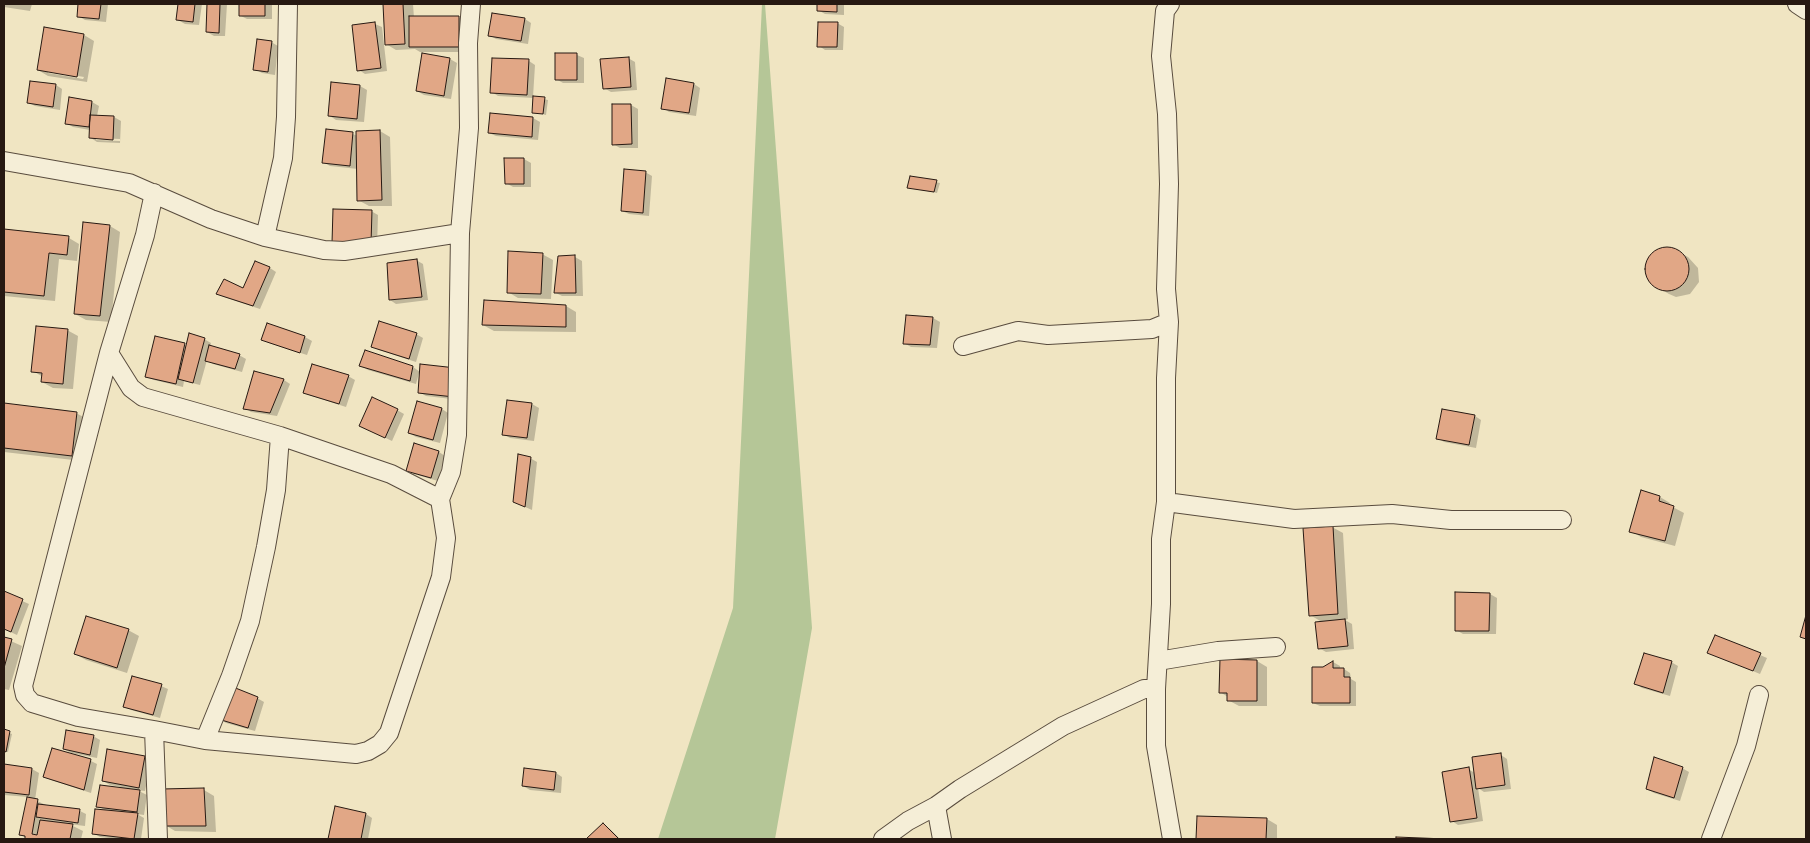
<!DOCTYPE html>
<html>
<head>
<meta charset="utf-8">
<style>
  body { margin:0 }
  #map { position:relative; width:1810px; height:843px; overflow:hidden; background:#f0e5c2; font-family:"IM FELL Great Primer",serif }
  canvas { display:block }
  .frame { position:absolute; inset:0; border:5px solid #271912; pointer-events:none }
</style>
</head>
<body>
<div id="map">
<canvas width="1810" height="843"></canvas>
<div class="frame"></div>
</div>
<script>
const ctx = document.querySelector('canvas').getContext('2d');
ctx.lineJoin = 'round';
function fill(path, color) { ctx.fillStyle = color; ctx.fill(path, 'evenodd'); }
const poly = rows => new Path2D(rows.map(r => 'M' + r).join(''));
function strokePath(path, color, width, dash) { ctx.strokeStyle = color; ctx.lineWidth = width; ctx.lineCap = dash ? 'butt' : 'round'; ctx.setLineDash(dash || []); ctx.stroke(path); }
fill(poly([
  [762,4,765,4,812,628,775,839,658,839,733,608]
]), '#b5c697');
fill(poly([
  [4,4,32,4,30,11,4,7],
  [79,4,108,4,106,22,85,20,78,16],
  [180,4,202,4,199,25,185,24,178,20],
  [209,4,227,4,225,36,214,36,207,32],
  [240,4,272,4,272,19,247,19,241,16],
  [384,4,413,4,414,18,458,17,469,23,469,52,420,52,415,49,396,50,386,44],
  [818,4,844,4,844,15,825,14,818,10],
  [525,19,531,23,528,44,496,39,489,35],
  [837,23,844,27,843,50,825,50,819,46],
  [375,24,382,27,387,71,365,74,359,70],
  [45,29,84,35,94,41,87,82,48,76,38,70],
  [48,71,84,77,83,79,48,73],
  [271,42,278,46,275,75,262,73,255,69],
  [423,55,450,59,457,63,451,99,424,95,417,91],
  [556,55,577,55,584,58,584,83,563,83,556,79],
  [628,58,635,62,637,90,611,92,604,88],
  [529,61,535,65,533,97,548,100,546,115,533,112,534,98,498,96,492,92],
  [333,84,360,86,367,90,364,122,336,120,330,116],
  [694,84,700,88,696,116,669,112,663,108],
  [56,85,62,89,60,110,35,106,29,103],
  [70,99,92,102,99,106,97,116,114,117,121,121,120,143,97,142,91,138,90,130,73,127,66,123],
  [96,138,120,139,120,141,96,140],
  [631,105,638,109,638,148,620,148,613,144],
  [533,118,540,122,538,140,496,136,489,133],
  [327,131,353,134,357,136,357,132,380,131,390,137,392,206,369,206,358,200,358,169,330,166,323,162],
  [524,159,531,163,531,187,513,187,506,183],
  [645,172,652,176,649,216,629,214,622,211],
  [911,177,940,183,937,193,908,187],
  [371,211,378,215,377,247,333,242],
  [110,226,120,232,111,322,86,320,75,314],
  [4,230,69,238,79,244,77,261,59,259,55,301,4,296],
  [1663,249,1670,249,1677,251,1688,257,1698,268,1699,282,1690,294,1676,297,1669,294,1652,284,1647,271,1651,257],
  [542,254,553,260,551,299,518,298,508,292],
  [575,257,582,261,583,296,562,296,556,293],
  [416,260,423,264,428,300,396,304,390,300],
  [270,268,276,272,260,309,224,297,217,294,244,289],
  [486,301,566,306,576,312,576,332,494,331,483,325],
  [908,316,933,318,940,322,937,348,911,347,904,343],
  [267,324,305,337,312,341,307,355,269,343,262,339],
  [67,330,78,336,73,389,53,388,42,382,43,377,33,371],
  [416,334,423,338,416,362,379,350,372,346],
  [156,338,188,346,204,339,211,343,210,347,239,355,246,359,242,372,213,364,207,360,200,385,184,381,183,387,154,380,147,377],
  [361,366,413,367,460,400,426,396,419,392,420,374,419,373,416,384,368,370],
  [255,373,284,380,290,384,277,416,251,412,245,408],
  [348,376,355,380,346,407,312,396,305,393],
  [508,401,532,404,539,408,534,441,510,438,503,434],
  [4,404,76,413,87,419,82,461,4,452],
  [442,409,448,413,440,443,416,437,409,433],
  [397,410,404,414,392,441,367,429],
  [1475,416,1481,420,1476,448,1444,442,1438,438],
  [415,445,439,452,445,456,438,481,414,474,408,470],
  [530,458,537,462,532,510,514,502],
  [1660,497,1670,503,1669,505,1684,513,1675,546,1641,537,1631,531],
  [1332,527,1343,533,1348,619,1345,620,1352,624,1354,649,1326,652,1319,648,1322,622,1310,615],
  [4,593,29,604,17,635,4,629],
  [1490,594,1497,598,1496,634,1463,634,1456,630],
  [128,630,139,636,127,673,86,660,75,654],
  [4,638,22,646,9,690,4,689],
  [1709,653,1760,655,1767,658,1760,674],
  [1221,661,1257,661,1267,667,1267,706,1239,706,1228,700,1228,697,1220,692],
  [1333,662,1340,666,1340,669,1344,669,1350,673,1351,679,1356,682,1356,706,1320,706,1313,703,1324,668],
  [1671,662,1678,666,1670,696,1642,688,1636,684],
  [161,686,168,689,160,718,131,710,125,706],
  [257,698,264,702,255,731,226,723,220,719],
  [4,731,12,734,8,752,4,751],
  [93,736,100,740,97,758,71,753,64,749],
  [1501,755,1507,759,1511,789,1484,792,1478,788,1483,821,1458,825,1452,821,1468,769,1475,773],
  [144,757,151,761,145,791,137,790,147,795,144,815,137,814,144,818,141,839,118,839,100,837,93,833,106,811,98,806,120,789,121,787,110,785,103,781],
  [91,761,97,764,91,793,51,780,44,777],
  [4,765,32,769,39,773,35,800,48,806,80,811,86,814,85,826,69,824,83,831,81,839,26,839,26,838,20,834,28,797,4,795],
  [1682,768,1689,772,1680,801,1654,793,1647,789],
  [556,773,562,777,561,793,530,790,523,786],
  [204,790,214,796,216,832,175,831,165,825],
  [336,808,366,814,372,818,368,839,330,839],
  [1198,817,1267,819,1277,825,1277,839,1197,839],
  [603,825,610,829,620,839,588,839]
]), '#0003');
const building = poly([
  [78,4,101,4,99,19,77,17,78,4],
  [178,4,195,4,193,22,176,20,178,4],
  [207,4,220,4,219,33,206,32,207,4],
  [239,4,265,4,265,16,239,16,239,4],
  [383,4,403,4,405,44,385,45,383,4],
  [817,4,837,4,837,12,817,11,817,4],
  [492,13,525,18,521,41,488,36,492,13],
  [409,16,459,16,459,47,409,47,409,16],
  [375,22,381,68,357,71,352,25,375,22],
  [818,22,838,22,837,47,817,47,818,22],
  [44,27,84,34,77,77,37,70,44,27],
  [257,39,272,41,268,72,253,70,257,39],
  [422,53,450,58,444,96,416,91,422,53],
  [555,53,577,53,577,80,555,80,555,53],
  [629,57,631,87,603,89,600,59,629,57],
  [492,58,529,59,527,95,490,93,492,58],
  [666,78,694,83,689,113,661,109,666,78],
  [30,81,56,84,53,107,27,103,30,81],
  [331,82,360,85,357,119,328,116,331,82],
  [533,96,545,97,543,114,532,113,533,96],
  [69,97,92,101,89,127,65,124,69,97],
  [612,104,631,104,632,144,612,145,612,104],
  [490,113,533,117,532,137,488,133,490,113],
  [90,115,114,116,113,140,89,138,90,115],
  [326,129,353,132,350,166,322,163,326,129],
  [380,130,382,200,357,201,356,131,380,130],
  [504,158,524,158,524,184,505,184,504,158],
  [624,169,646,171,643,213,621,211,624,169],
  [910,176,937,180,934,192,907,188,910,176],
  [333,209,372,210,371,244,332,243,333,209],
  [83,222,110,225,100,316,74,314,83,222],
  [4,229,69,236,67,255,49,253,44,296,4,292,4,229],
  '1645 269a22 22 0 1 1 44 0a22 22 0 1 1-44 0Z',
  [508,251,543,253,541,294,507,293,508,251],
  [575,255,576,293,554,293,558,256,575,255],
  [417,259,422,297,389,300,387,263,417,259],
  [255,261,270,267,253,306,216,294,224,279,243,288,255,261],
  [484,300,566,305,566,327,482,325,484,300],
  [906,315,933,317,930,345,903,344,906,315],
  [379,321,417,333,409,359,371,347,379,321],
  [267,323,305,336,300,353,261,340,267,323],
  [36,326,68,329,63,384,41,382,42,373,31,372,36,326],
  [189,333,205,338,193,383,178,379,189,333],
  [155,336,185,343,176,384,145,377,155,336],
  [209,345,240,354,235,369,205,361,209,345],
  [365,350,413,366,410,381,359,366,365,350],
  [312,364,349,375,339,404,303,393,312,364],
  [420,364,456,368,454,397,418,393,420,364],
  [254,371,284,379,270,413,243,409,254,371],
  [372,397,398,409,385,438,359,426,372,397],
  [507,400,532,403,527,438,502,435,507,400],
  [417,401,442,408,433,440,408,433,417,401],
  [4,403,77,412,72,456,4,448,4,403],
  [1442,409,1475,415,1469,445,1436,439,1442,409],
  [414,443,439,451,431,478,406,471,414,443],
  [518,454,531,457,525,507,513,502,518,454],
  [1641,490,1660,496,1659,501,1674,506,1665,541,1629,532,1641,490],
  [1333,526,1338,614,1309,616,1303,528,1333,526],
  [4,591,23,599,11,632,4,629,4,591],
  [1455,592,1490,593,1489,631,1455,631,1455,592],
  [1806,615,1806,639,1800,637,1806,615],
  [86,616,129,629,117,668,74,654,86,616],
  [1345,619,1348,646,1318,649,1315,622,1345,619],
  [1715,635,1761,653,1753,671,1707,653,1715,635],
  [4,637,12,639,4,668,4,637],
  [1644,653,1672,661,1663,693,1634,684,1644,653],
  [1220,659,1257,660,1257,701,1227,701,1227,693,1219,693,1220,659],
  [1333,661,1333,668,1344,668,1344,677,1350,677,1350,703,1312,703,1312,667,1323,667,1333,661],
  [132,676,162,684,153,715,123,707,132,676],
  [228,685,258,697,248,728,218,719,228,685],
  [4,729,10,731,6,752,4,751,4,729],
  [66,730,94,735,90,755,63,749,66,730],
  [52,748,91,759,84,790,43,777,52,748],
  [107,749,145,756,139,788,102,781,107,749],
  [1501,753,1505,785,1476,789,1472,757,1501,753],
  [1654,757,1683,767,1674,798,1646,789,1654,757],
  [4,764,32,768,29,795,4,792,4,764],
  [1469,767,1477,818,1450,822,1442,772,1469,767],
  [524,768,556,772,554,790,522,786,524,768],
  [100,785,140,790,137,812,96,807,100,785],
  [204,788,206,826,163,826,162,789,204,788],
  [27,797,38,799,32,834,37,835,40,820,73,824,70,839,25,839,25,836,19,835,27,797],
  [38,804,80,809,78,823,36,817,38,804],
  [335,806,366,813,361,839,328,839,335,806],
  [95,809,138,813,134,839,92,834,95,809],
  [1197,816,1267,818,1266,839,1196,839,1197,816],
  [603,823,619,839,586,839,603,823],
  [1396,837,1446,839,1396,839,1396,837]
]);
fill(building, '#e1a786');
strokePath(building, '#271912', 1);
const minor = poly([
  [1170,4,1165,11,1161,56,1167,114,1169,184,1166,289,1169,322,1166,378,1166,502,1161,539,1161,604,1156,689,1156,746,1172,839],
  [1797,4,1806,10],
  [4,161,129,183,211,219,265,237,324,250,344,251,364,248,460,233],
  [154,193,145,235,109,353,23,686,25,695,32,703,78,717,154,730,158,839],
  [265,237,283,158,286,117,288,4],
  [963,346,1018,331,1048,335,1152,329,1169,322],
  [109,353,131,388,143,397,280,436,391,474,440,499],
  [1166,502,1294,519,1392,514,1451,520,1562,520],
  [1158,661,1218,651,1276,647],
  [154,730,205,740,356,754,368,751,380,744,389,733,441,577,446,538,440,499,451,472,457,435,460,233,469,128,468,43,471,4],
  [205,740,231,676,250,621,266,547,276,490,280,436],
  [936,806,942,839],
  [883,839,908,821,936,806,960,789,1063,726,1144,689,1156,689],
  [1711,839,1746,746,1759,695]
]);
strokePath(minor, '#594c3e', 20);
strokePath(minor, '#f5eed7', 18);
</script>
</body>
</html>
